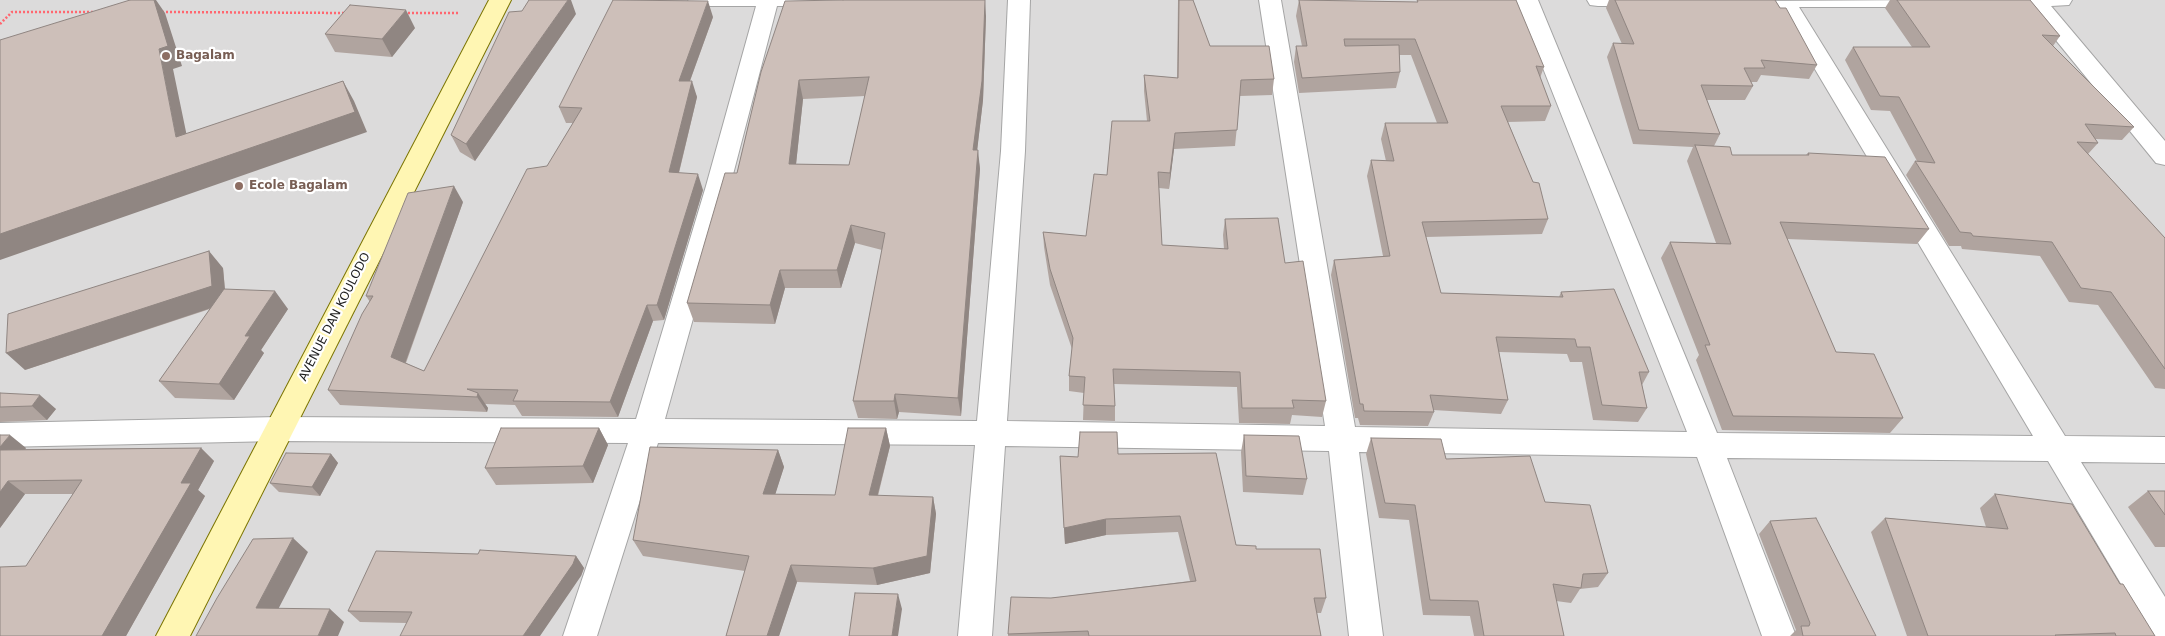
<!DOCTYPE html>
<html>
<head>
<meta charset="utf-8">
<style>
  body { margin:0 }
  canvas { display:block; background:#f0eae3 }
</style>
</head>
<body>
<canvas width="2165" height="636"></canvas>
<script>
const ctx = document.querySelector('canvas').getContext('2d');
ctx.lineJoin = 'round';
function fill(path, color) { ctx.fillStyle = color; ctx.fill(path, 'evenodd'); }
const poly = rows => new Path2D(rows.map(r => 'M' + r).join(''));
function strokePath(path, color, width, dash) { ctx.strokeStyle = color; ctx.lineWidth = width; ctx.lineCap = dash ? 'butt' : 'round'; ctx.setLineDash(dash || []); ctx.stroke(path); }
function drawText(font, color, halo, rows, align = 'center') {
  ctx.font = font + ' "DejaVu Sans",sans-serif'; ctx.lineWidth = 4.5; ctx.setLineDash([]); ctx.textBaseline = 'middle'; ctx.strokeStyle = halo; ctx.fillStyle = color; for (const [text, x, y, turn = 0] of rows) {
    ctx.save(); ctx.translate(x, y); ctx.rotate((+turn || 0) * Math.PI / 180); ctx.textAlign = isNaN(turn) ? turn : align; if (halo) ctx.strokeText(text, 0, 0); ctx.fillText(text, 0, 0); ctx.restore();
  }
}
fill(poly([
  [0,0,2165,0,2165,636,0,636]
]), '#dcdbdb');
const street = poly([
  [688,0,953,0,950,5,942,6,777,6,730,186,665,419,977,421,1001,151,1008,0,1030,0,1025,151,1007,421,1325,426,1259,0,1281,0,1355,427,1687,432,1516,0,1538,0,1717,433,2033,436,1778,7,1762,6,1759,1,1937,0,1935,6,1927,7,1799,7,2065,436,2165,437,2165,463,2081,462,2165,597,2165,636,2152,636,2048,461,1727,458,1796,636,1762,636,1697,457,1359,452,1383,636,1349,636,1329,451,1005,446,992,636,958,636,975,445,658,443,597,636,563,636,628,443,278,441,0,447,0,423,278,417,636,419,706,186,756,6,699,6,691,5,688,0],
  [1587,0,1658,0,1655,5,1647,6,1598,6,1590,5,1587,0],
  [1981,0,2072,0,2069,5,2051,6,2165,141,2165,165,2156,163,2028,6,1992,6,1984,5,1981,0]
]);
const secondary = poly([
  [489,0,511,0,190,636,156,636,489,0]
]);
strokePath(street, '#a5a5a5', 2);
strokePath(secondary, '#7b7400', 2);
strokePath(poly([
  [162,12,348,13],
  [404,13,458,13],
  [0,24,12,12,93,12]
]), '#ff666f', 2.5, [2, 2]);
fill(street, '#fff');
fill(secondary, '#fff6b3');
fill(poly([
  [1178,0,1193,0,1210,46,1274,79,1272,95,1240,96,1235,146,1174,149,1169,189,1159,188,1162,245,1224,249,1223,235,1225,219,1285,263,1326,401,1322,417,1292,415,1290,424,1239,423,1237,387,1114,384,1115,406,1115,421,1083,420,1084,393,1069,391,1069,376,1072,349,1050,285,1044,247,1043,232,1086,236,1107,175,1147,121,1144,91,1144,75,1177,78],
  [1299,0,1417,2,1417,0,1544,67,1540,78,1551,106,1545,121,1508,122,1548,219,1542,234,1426,237,1441,293,1559,297,1561,292,1649,372,1642,385,1647,408,1638,422,1593,420,1582,362,1570,362,1567,354,1499,352,1508,400,1501,414,1433,410,1434,412,1428,426,1360,425,1358,418,1355,418,1331,275,1334,260,1383,256,1367,176,1371,160,1386,161,1381,139,1385,123,1437,123,1411,55,1399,55,1400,72,1396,88,1299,93,1294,62,1296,46,1302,46,1296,16],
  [1609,0,1775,0,1817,65,1809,79,1761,75,1757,82,1751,82,1753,86,1745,100,1707,100,1720,134,1714,146,1732,155,1806,155,1808,153,1929,229,1917,244,1787,239,1836,352,1903,418,1890,433,1722,430,1696,360,1699,355,1661,258,1670,242,1716,243,1687,161,1693,147,1633,144,1607,57,1613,43,1622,44,1606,8],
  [1890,0,2030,0,2060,36,2053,46,2134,127,2122,140,2095,139,2098,143,2088,154,2165,238,2165,389,2155,388,2098,305,2069,302,2040,256,1962,249,1961,246,1949,246,1906,175,1915,161,1917,161,1890,111,1871,110,1845,60,1853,47,1912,47,1885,8],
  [576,14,475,161,460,152,451,135],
  [986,16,983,100,977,150,980,169,961,416,899,412,897,419,858,418,853,401,882,250,855,243,841,288,785,288,775,324,694,322,687,303,737,173,761,72],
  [865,96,849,165,796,164,803,99],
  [713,17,690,81,697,97,679,173,703,190,664,320,653,321,618,417,522,416,515,405,485,404,488,408,487,412,340,405,328,390,370,302,366,296,463,202,406,363,424,371,573,123,566,123,559,107],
  [415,28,392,57,335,52,325,34],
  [223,268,225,289,288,309,261,350,264,353,234,400,175,398,159,381,210,309,25,370],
  [0,393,56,409,47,420,0,422],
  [599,428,608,445,593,483,496,485,485,468],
  [886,428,890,446,878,496,933,497,936,514,930,573,877,585,797,582,779,636,726,636,745,571,643,556,633,540,778,450,784,467,775,494,835,495],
  [0,435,26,448,25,449,201,448,214,461,198,490,205,496,126,636,0,636,26,566,73,494,25,494,0,528],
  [1244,435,1307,479,1303,495,1243,492,1241,452],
  [1371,438,1446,459,1545,502,1608,573,1598,587,1580,589,1571,603,1556,601,1564,636,1474,636,1470,616,1423,615,1409,520,1379,518,1366,454],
  [331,454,338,463,320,496,279,492,270,483],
  [1118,454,1236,545,1256,549,1326,598,1321,613,1317,613,1321,636,1008,636,1008,634,1051,598,1190,581,1178,532,1106,535,1065,544,1060,456,1078,457],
  [2148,491,2165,491,2165,547,2155,547,2128,507],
  [1995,494,2120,584,2155,636,1907,636,1871,532,1885,518,1986,527,1980,508],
  [1770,521,1876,636,1790,636,1796,630,1759,534],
  [478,554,576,556,584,568,581,576,407,623,360,622,348,611]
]), '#b0a49f');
fill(poly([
  [154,0,156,0,165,13,182,66,173,69,191,156,176,137,159,49],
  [568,0,571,0,576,14,475,161,466,144],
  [985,0,986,16,983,100,975,169,973,150],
  [708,1,713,17,684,97,679,81],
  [406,10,415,28,392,57,382,39],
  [799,80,803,99,794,183,789,164],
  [343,81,354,101,367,132,0,260,0,234],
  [692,81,697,97,675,188,669,172],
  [1175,133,1174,149,1169,189,1170,173],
  [978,150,980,169,961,416,958,398],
  [698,174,703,190,664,320,657,305],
  [454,186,463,202,402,372,391,357],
  [851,225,855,243,841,288,837,270],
  [209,251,223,268,226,303,25,370,6,353],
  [780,270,785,288,775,324,770,305],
  [275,291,288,309,261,350,264,353,234,400,219,384,245,336],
  [647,305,653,321,618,417,610,402],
  [478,393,488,408,487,412,477,397],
  [895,394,899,412,897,419,894,401],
  [40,395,56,409,47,420,32,406],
  [599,428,608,445,593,483,583,466],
  [886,428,890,446,873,513,869,495],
  [10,435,26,448,15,463,0,451,0,447],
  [201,448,214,461,198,490,205,496,126,636,102,636,181,483],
  [778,450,784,467,770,511,763,494],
  [331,454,338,463,320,496,312,487],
  [8,481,25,494,0,528,0,492],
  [933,497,936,514,930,573,877,585,873,568],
  [1106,519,1106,535,1065,544,1064,528],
  [293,538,308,552,272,621,256,608],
  [576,556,584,568,581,576,540,636,523,636],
  [791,565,797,582,779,636,767,636],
  [898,594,902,609,898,636,892,636],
  [330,609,344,622,338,636,318,636]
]), '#908682');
const building = poly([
  [130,0,154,0,168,46,159,49,176,137,343,81,355,112,0,234,0,40,130,0],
  [529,0,568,0,466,144,451,135,509,12,522,11,529,0],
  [613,0,708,1,679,81,692,81,669,172,698,174,657,305,647,305,610,402,513,401,518,390,467,389,478,393,477,397,328,390,362,314,373,296,366,296,408,193,454,186,391,357,424,371,527,169,547,166,582,108,559,107,613,0],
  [843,0,985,0,982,81,973,150,978,150,958,398,895,394,894,401,853,401,885,233,851,225,837,270,780,270,770,305,687,303,725,173,737,173,761,72,785,1,843,0],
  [869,77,849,165,789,164,799,80,869,77],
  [1179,0,1193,0,1210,46,1269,46,1274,79,1241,80,1237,130,1175,133,1170,173,1158,172,1162,245,1228,249,1225,219,1278,218,1285,263,1303,261,1326,401,1292,400,1294,408,1242,408,1240,372,1113,369,1115,406,1083,405,1085,377,1069,376,1073,338,1050,269,1043,232,1086,236,1094,174,1107,175,1112,121,1150,121,1144,75,1178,78,1179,0],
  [1299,0,1418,2,1417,0,1516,0,1544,67,1536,66,1551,106,1501,106,1533,182,1539,183,1548,219,1422,222,1441,293,1563,297,1561,292,1614,289,1649,372,1639,372,1647,408,1602,405,1590,347,1577,347,1575,339,1496,337,1508,400,1430,395,1434,412,1364,411,1363,404,1360,404,1334,260,1390,256,1371,160,1394,161,1385,123,1448,123,1415,39,1344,39,1345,46,1399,45,1400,72,1302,78,1296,46,1307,46,1299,0],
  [1615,0,1775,0,1780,8,1786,8,1817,65,1761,60,1765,68,1744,68,1753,86,1701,85,1720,134,1639,130,1613,43,1634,44,1615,0],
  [1897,0,2030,0,2060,36,2042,35,2134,127,2085,124,2098,143,2077,142,2165,238,2165,369,2111,292,2081,288,2052,242,1973,236,1971,233,1960,232,1915,161,1935,163,1899,97,1880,96,1853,47,1930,47,1897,0],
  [350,5,406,10,382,39,325,34,350,5],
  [1695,145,1730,147,1732,155,1809,155,1808,153,1885,157,1929,229,1780,222,1836,352,1874,354,1903,418,1733,416,1705,345,1710,345,1670,242,1731,244,1695,145],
  [209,251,212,286,6,353,8,314,209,251],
  [224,289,275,291,245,336,250,336,219,384,159,381,224,289],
  [0,393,40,395,32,406,0,407,0,393],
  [501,428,599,428,583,466,485,468,501,428],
  [848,428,886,428,869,495,933,497,927,556,873,568,791,565,767,636,726,636,749,556,633,540,650,447,778,450,763,494,835,495,848,428],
  [1080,432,1117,432,1118,454,1216,453,1236,545,1256,546,1256,549,1320,549,1326,598,1314,598,1321,636,1089,636,1088,631,1008,634,1011,597,1051,598,1196,581,1180,516,1106,519,1064,528,1060,456,1078,457,1080,432],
  [0,435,10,435,0,447,0,435],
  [1244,435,1299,436,1307,479,1246,476,1244,435],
  [1371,438,1441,439,1446,459,1530,456,1545,502,1590,505,1608,573,1583,574,1581,588,1553,584,1564,636,1484,636,1478,601,1430,600,1415,505,1385,503,1371,438],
  [201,448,181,483,191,483,102,636,0,636,0,567,26,566,82,480,8,481,0,492,0,450,201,448],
  [286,453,331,454,312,487,270,483,286,453],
  [2148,491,2165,491,2165,515,2148,491],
  [1995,494,2072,504,2120,584,2123,584,2155,636,2116,636,2115,633,2055,635,2056,636,1928,636,1885,518,2008,529,1995,494],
  [1816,518,1876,636,1803,636,1801,626,1809,626,1810,623,1770,521,1816,518],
  [293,538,256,608,330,609,318,636,196,636,217,598,253,539,293,538],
  [480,550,576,556,573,564,523,636,400,636,412,612,348,611,376,551,478,554,480,550],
  [855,593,898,594,892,636,849,636,855,593]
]);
fill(building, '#cdbfb9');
strokePath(building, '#908682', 1);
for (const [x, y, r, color] of [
  [166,56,5,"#8d6e63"],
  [239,186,5,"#8d6e63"]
]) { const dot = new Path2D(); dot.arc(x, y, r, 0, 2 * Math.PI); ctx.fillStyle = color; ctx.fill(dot); strokePath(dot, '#fff', 2); }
drawText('bold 12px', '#785e54', '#fff', [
  ["Bagalam",176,56],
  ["Ecole Bagalam",249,186]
], 'left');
drawText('12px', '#1e1e1e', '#fff', [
  ["AVENUE DAN KOULODO",335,317,-63]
]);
</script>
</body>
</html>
